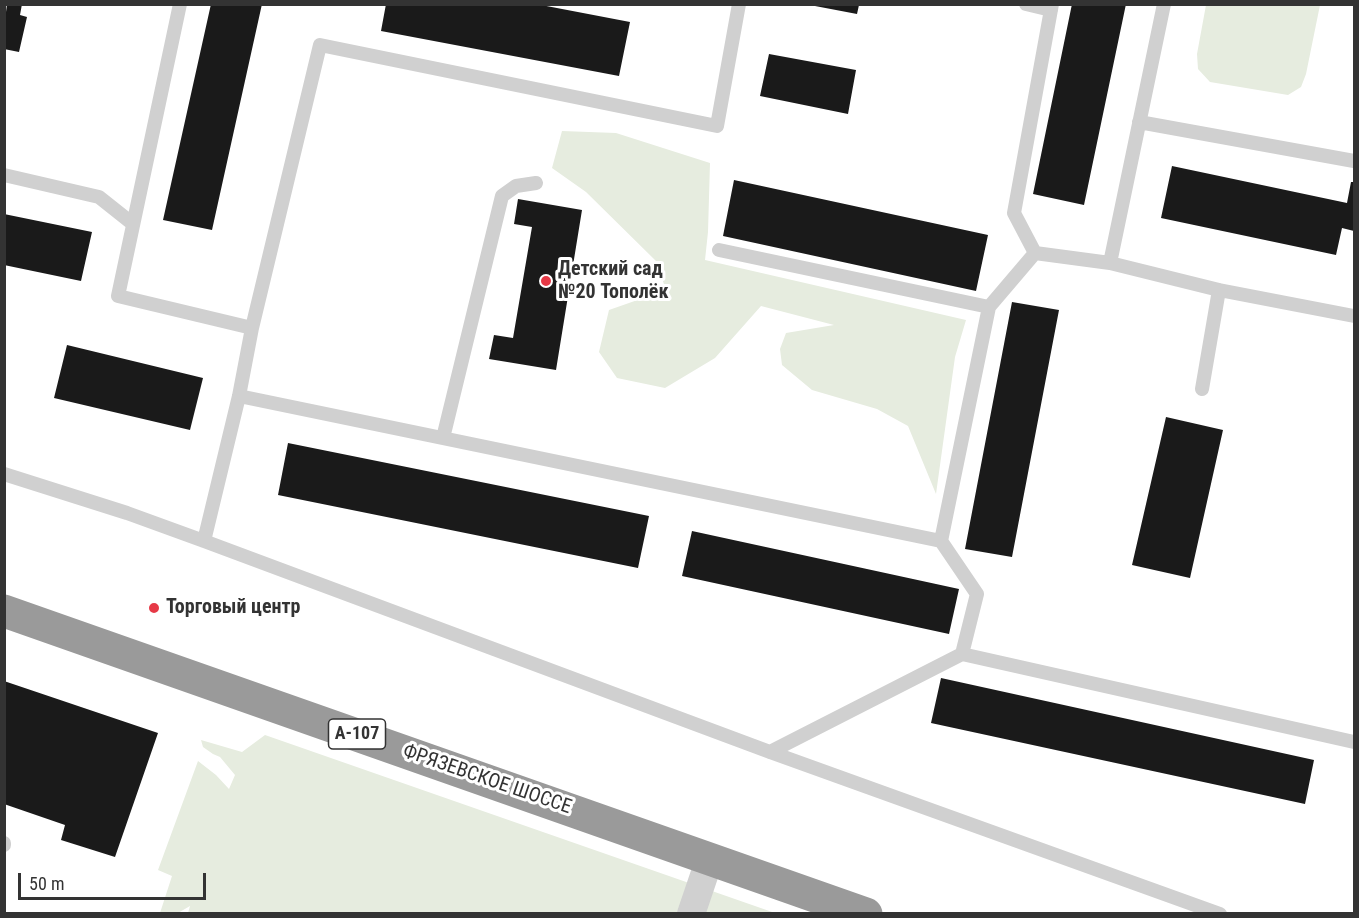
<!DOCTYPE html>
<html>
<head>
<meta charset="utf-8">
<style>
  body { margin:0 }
  #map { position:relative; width:1359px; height:918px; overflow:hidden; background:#fff; font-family:"Roboto Condensed",sans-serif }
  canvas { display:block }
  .frame { position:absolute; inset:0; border:6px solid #333; pointer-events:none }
  .scale { position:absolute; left:18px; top:873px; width:188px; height:27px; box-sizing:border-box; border:3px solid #333; border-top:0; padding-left:8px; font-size:18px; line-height:21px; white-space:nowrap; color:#333; -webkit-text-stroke:4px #fff; paint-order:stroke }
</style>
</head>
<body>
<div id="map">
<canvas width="1359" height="918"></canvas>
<div class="frame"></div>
<div class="scale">50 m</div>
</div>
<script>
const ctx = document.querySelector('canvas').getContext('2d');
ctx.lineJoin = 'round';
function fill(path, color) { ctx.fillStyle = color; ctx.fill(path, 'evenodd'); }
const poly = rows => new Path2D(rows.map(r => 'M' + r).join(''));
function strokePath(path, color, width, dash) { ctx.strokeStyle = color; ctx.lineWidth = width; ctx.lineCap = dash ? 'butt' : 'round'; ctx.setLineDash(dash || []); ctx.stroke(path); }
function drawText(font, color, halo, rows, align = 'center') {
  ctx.font = font + ' "Roboto Condensed",sans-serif'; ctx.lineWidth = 6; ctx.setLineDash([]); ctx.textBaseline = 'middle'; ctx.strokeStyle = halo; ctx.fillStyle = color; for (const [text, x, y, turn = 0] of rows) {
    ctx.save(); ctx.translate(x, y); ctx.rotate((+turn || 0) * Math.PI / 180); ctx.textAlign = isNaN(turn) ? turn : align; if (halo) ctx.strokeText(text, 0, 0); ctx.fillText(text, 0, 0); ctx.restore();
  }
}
fill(poly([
  [1206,5,1320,5,1306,74,1301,87,1288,95,1210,82,1198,69,1197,54],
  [562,131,616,133,710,163,708,232,705,260,966,320,955,357,936,494,908,426,877,409,812,390,782,365,780,349,786,333,834,325,761,306,715,358,665,388,617,378,599,352,609,310,666,290,656,261,586,192,552,168],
  [265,735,775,913,188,913,190,906,178,913,160,913,172,876,158,870,198,761,216,775,229,789,235,775,220,757,213,754,203,747,201,740,242,752]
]), '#e6ecdf');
fill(poly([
  [7,4,22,4,20,15,27,17,19,52,4,49,4,11,6,12],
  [211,4,262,4,212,230,163,220],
  [386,4,536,4,630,22,619,76,381,31],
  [1072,4,1126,4,1084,205,1033,194],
  [815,5,859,5,857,14,815,6],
  [769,54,856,70,848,114,760,96],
  [1172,166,1347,203,1351,182,1354,182,1354,231,1342,228,1336,255,1161,218],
  [734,180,988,235,976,291,723,236],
  [518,199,582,210,556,370,489,359,494,335,513,338,532,227,514,224],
  [4,214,92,232,81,281,4,265],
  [1012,302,1059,310,1012,557,965,549],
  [67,345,203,378,190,430,54,398],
  [1166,417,1223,430,1190,578,1132,565],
  [288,443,649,516,638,568,278,495],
  [692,531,959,589,949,634,682,576],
  [941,678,1314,760,1305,804,931,723],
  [4,681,158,733,115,857,61,840,65,825,4,804]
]), '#1a1a1a');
strokePath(poly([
  [180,4,118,296,252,328,239,396,204,541],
  [1026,4,1051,10],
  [1139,122,1354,161],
  [4,175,99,197,133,224],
  [719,250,989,307],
  [1035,253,1110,263,1219,290,1354,316],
  [1110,263,1164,4],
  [252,328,320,45,717,126,739,4],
  [1202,389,1219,290],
  [239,396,941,541,977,594,962,654,770,752],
  [443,438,502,196,516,186,536,183],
  [4,474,127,513,204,541,770,752,1220,914],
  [941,541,989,307,1035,253,1014,213,1052,4],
  [962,654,1354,742],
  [4,843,4,845]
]), '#d0d0d0', 14);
strokePath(poly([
  [691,914,710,858]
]), '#d0d0d0', 28);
strokePath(poly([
  [4,611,866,914]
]), '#9a9a9a', 33);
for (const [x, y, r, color] of [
  [546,281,6,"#e63946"],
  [154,608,6,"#e63946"]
]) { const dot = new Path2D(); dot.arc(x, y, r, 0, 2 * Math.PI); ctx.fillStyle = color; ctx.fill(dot); strokePath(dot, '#fff', 2); }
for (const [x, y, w] of [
  [357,734,57]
]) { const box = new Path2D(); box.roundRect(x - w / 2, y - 15, w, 30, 4.5); ctx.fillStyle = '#fff'; ctx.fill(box); strokePath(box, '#333', 1.5); }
drawText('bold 18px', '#333', null, [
  ["А-107",357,734]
]);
drawText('bold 20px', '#333', '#fff', [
  ["Детский сад",558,270],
  ["№20 Тополёк",558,293],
  ["Торговый центр",166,608]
], 'left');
drawText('20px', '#333', '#fff', [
  ["ФРЯЗЕВСКОЕ ШОССЕ",487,780,19]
]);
</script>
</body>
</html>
